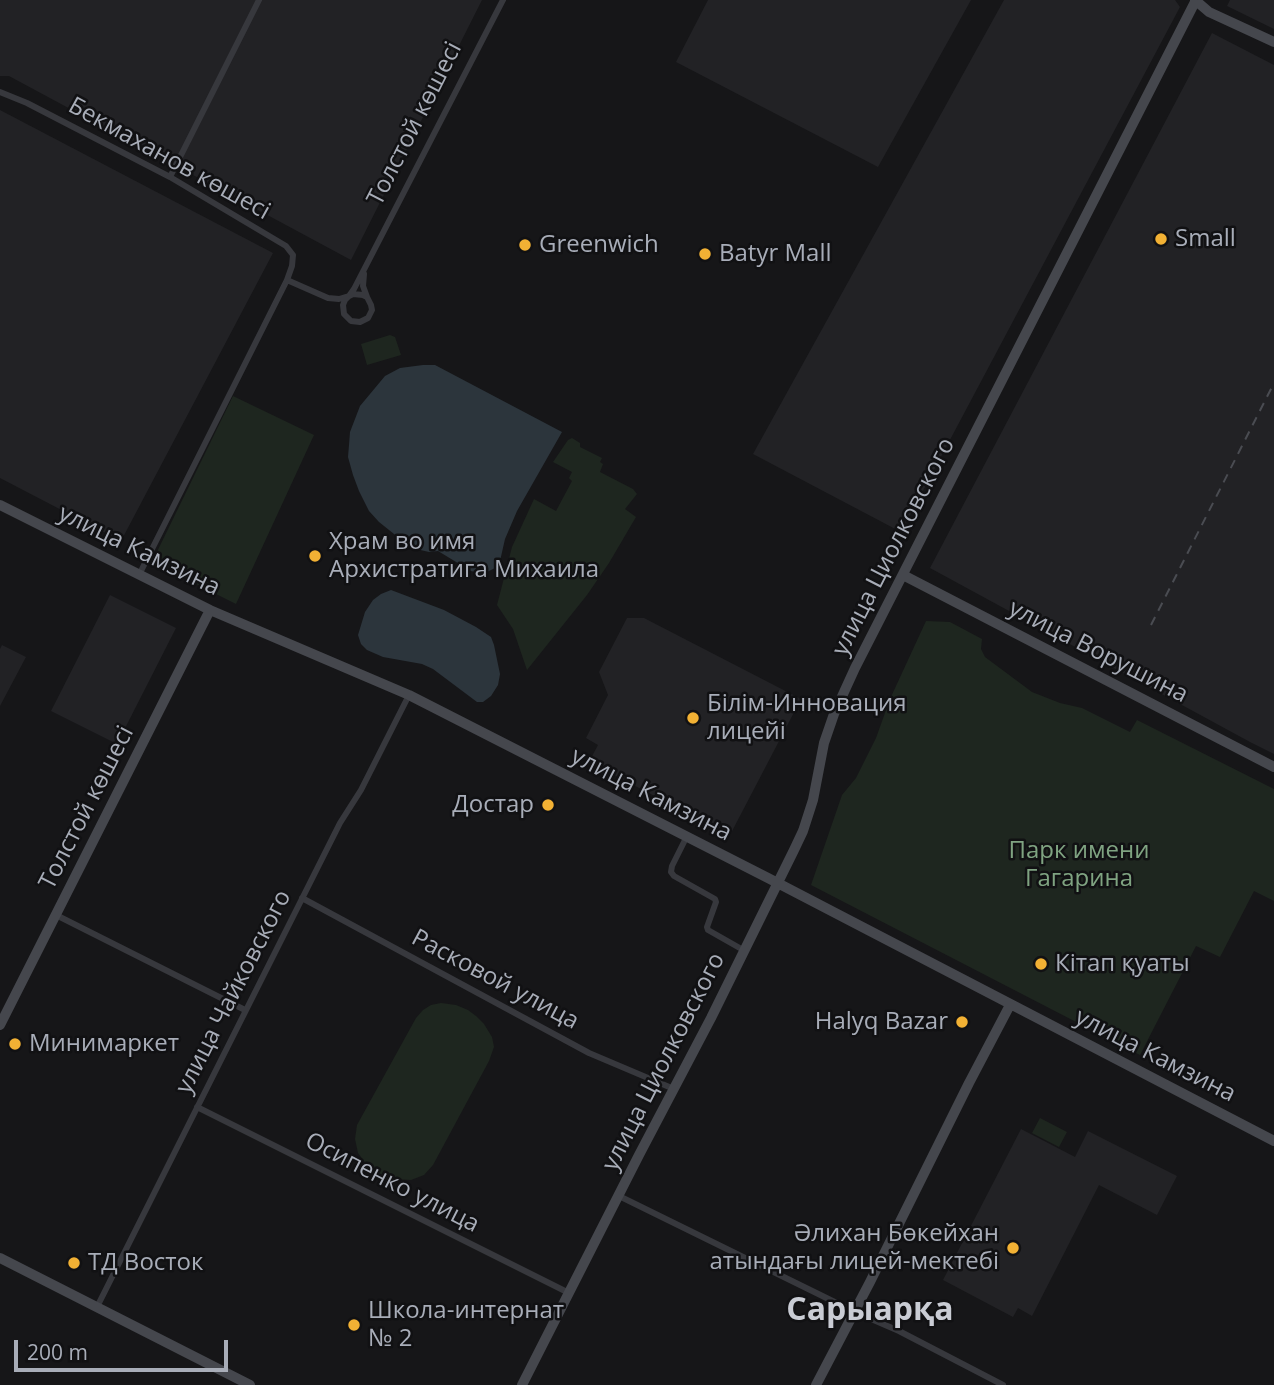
<!DOCTYPE html>
<html>
<head>
<meta charset="utf-8">
<style>
  body { margin:0 }
  #map { position:relative; width:1274px; height:1385px; overflow:hidden; background:#161618; font-family:"Open Sans",sans-serif }
  canvas { display:block }
  .scale { position:absolute; left:14px; top:1340px; width:214px; height:32px; box-sizing:border-box; border:4px solid #a8adb8; border-top:0; padding-left:9px; font-size:21px; line-height:24px; white-space:nowrap; color:#a8adb8; -webkit-text-stroke:5px #111113; paint-order:stroke }
</style>
</head>
<body>
<div id="map">
<canvas width="1274" height="1385"></canvas>
<div class="scale">200 m</div>
</div>
<script>
const ctx = document.querySelector('canvas').getContext('2d');
ctx.lineJoin = 'round';
function fill(path, color) { ctx.fillStyle = color; ctx.fill(path, 'evenodd'); }
const poly = rows => new Path2D(rows.map(r => 'M' + r).join(''));
function strokePath(path, color, width, dash) { ctx.strokeStyle = color; ctx.lineWidth = width; ctx.lineCap = dash ? 'butt' : 'round'; ctx.setLineDash(dash || []); ctx.stroke(path); }
function drawText(font, color, halo, rows, align = 'center') {
  ctx.font = font + ' "Open Sans",sans-serif'; ctx.lineWidth = 5; ctx.setLineDash([]); ctx.textBaseline = 'middle'; ctx.strokeStyle = halo; ctx.fillStyle = color; for (const [text, x, y, turn = 0] of rows) {
    ctx.save(); ctx.translate(x, y); ctx.rotate((+turn || 0) * Math.PI / 180); ctx.textAlign = isNaN(turn) ? turn : align; if (halo) ctx.strokeText(text, 0, 0); ctx.fillText(text, 0, 0); ctx.restore();
  }
}
fill(poly([
  [0,0,482,0,351,260,9,76,0,76],
  [708,0,971,0,878,167,676,62],
  [1004,0,1175,0,1180,7,901,532,753,454],
  [1230,0,1274,0,1274,29,1227,6],
  [1212,33,1274,65,1274,754,1250,742,930,568],
  [0,110,273,253,121,541,0,478],
  [110,595,176,628,117,744,51,711],
  [627,618,644,618,801,699,730,835,589,762,598,745,586,738,608,695,599,672],
  [2,645,26,657,0,706,0,649],
  [1021,1129,1075,1157,1088,1131,1177,1176,1157,1215,1099,1185,1032,1316,1018,1308,1013,1317,943,1280]
]), '#222225');
fill(poly([
  [390,335,395,337,401,355,367,365,361,344],
  [233,396,314,435,236,604,152,562],
  [572,438,580,443,580,447,602,458,600,462,603,464,600,472,633,489,637,494,625,509,636,517,609,563,587,595,527,670,513,629,497,605,512,547,534,499,556,511,572,481,569,478,572,472,553,462,568,440],
  [926,621,950,622,982,639,981,649,985,657,1032,692,1060,703,1082,708,1130,732,1137,720,1274,789,1274,901,1254,891,1220,957,1196,946,1140,1055,811,885,842,795,856,778,876,738,890,699],
  [441,1003,456,1005,468,1010,476,1016,484,1024,492,1037,494,1047,489,1061,433,1165,424,1175,411,1180,396,1179,381,1175,367,1165,358,1153,355,1139,357,1125,416,1018,423,1010,431,1005],
  [1040,1118,1067,1132,1059,1147,1032,1133]
]), '#1e261f');
fill(poly([
  [423,365,435,365,562,432,517,511,505,539,500,561,495,568,487,572,479,573,471,571,438,551,429,552,412,548,404,542,379,522,369,511,359,491,353,475,348,457,349,445,350,432,360,406,385,376,400,368],
  [391,590,444,610,476,627,491,637,494,645,500,674,498,685,491,696,483,702,477,702,433,669,422,664,383,657,367,650,361,644,358,635,365,612,373,600,381,594]
]), '#2c353c');
strokePath(poly([
  [0,92,27,103,170,177,286,246,293,255,292,266,287,280,139,575],
  [170,177,259,0],
  [364,274,363,286,367,297],
  [287,280,328,298,339,299,349,296,353,294,363,295,367,297,371,305,372,310,368,318,360,322,351,321,344,314,343,305,345,300,349,296,354,289,503,0],
  [687,836,672,866,671,872,674,876,715,899,716,902,707,927,708,930,745,951],
  [302,898,589,1053,674,1089],
  [56,915,245,1010],
  [197,1107,569,1293],
  [619,1196,855,1312,899,1331,1003,1385],
  [97,1307,340,823,361,790,409,695]
]), '#37383d', 6);
strokePath(poly([
  [1195,0,1209,12,1274,42],
  [0,505,210,610,409,695,768,878,1274,1141],
  [903,575,1274,767],
  [0,1025,210,610],
  [0,1258,250,1385],
  [522,1385,639,1155,711,1018,794,850,803,831,813,800,824,743,834,714,855,668,1196,0],
  [816,1385,870,1282,969,1083,1010,1005]
]), '#45474d', 10);
strokePath(poly([
  [1151,625,1274,383]
]), '#4a4c52', 2, [9, 7]);
for (const [x, y, r, color] of [
  [1161,239,7,"#f2b134"],
  [525,245,7,"#f2b134"],
  [705,254,7,"#f2b134"],
  [315,556,7,"#f2b134"],
  [693,718,7,"#f2b134"],
  [548,805,7,"#f2b134"],
  [1041,964,7,"#f2b134"],
  [962,1022,7,"#f2b134"],
  [15,1044,7,"#f2b134"],
  [1013,1248,7,"#f2b134"],
  [74,1263,7,"#f2b134"],
  [354,1325,7,"#f2b134"]
]) { const dot = new Path2D(); dot.arc(x, y, r, 0, 2 * Math.PI); ctx.fillStyle = color; ctx.fill(dot); strokePath(dot, '#111113', 2.5); }
drawText('24px', '#a8adb8', '#111113', [
  ["Толстой көшесі",415,124,-63],
  ["Бекмаханов көшесі",169,159,29],
  ["улица Циолковского",894,547,-63],
  ["улица Камзина",139,551,26],
  ["улица Ворушина",1098,652,27],
  ["улица Камзина",651,795,27],
  ["Толстой көшесі",87,808,-63],
  ["Расковой улица",495,980,28],
  ["улица Чайковского",234,992,-63],
  ["улица Камзина",1155,1056,27],
  ["улица Циолковского",664,1062,-63],
  ["Осипенко улица",392,1183,27]
]);
drawText('24px', '#a8adb8', '#111113', [
  ["Small",1175,239],
  ["Greenwich",539,245],
  ["Batyr Mall",719,254],
  ["Храм во имя",329,542],
  ["Архистратига Михаила",329,570],
  ["Білім-Инновация",707,704],
  ["лицейі",707,732],
  ["Достар",534,805,"right"],
  ["Кітап қуаты",1055,964],
  ["Halyq Bazar",948,1022,"right"],
  ["Минимаркет",29,1044],
  ["Әлихан Бөкейхан",999,1234,"right"],
  ["атындағы лицей-мектебі",999,1262,"right"],
  ["ТД Восток",88,1263],
  ["Школа-интернат",368,1311],
  ["№ 2",368,1339]
], 'left');
drawText('24px', '#7fa381', '#111113', [
  ["Парк имени",1079,851],
  ["Гагарина",1079,879]
]);
drawText('bold 32px', '#c9ccd4', '#111113', [
  ["Сарыарқа",870,1311]
]);
</script>
</body>
</html>
